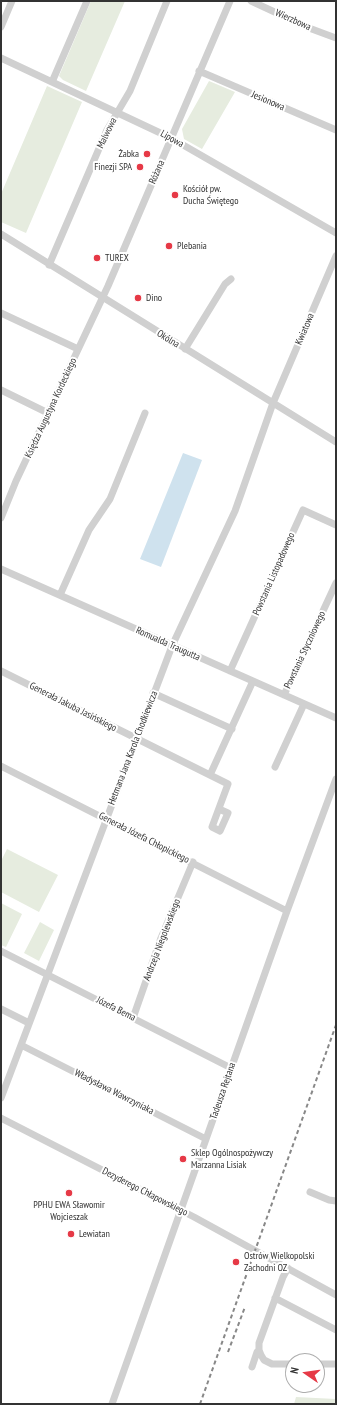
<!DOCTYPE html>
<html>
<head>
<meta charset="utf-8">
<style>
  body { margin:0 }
  #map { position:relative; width:337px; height:1405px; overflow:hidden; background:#fff; font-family:"PT Sans Narrow",sans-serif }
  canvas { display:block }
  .frame { position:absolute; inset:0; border:2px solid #333; pointer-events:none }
  .north { position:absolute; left:285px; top:1353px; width:40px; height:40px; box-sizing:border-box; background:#fff; border:1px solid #adadad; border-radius:50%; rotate:283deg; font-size:11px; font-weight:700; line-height:16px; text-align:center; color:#333 }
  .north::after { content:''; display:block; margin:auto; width:14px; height:18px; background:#e63946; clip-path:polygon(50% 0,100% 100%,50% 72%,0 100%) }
</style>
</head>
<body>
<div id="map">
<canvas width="337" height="1405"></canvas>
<div class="frame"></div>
<div class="north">N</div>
</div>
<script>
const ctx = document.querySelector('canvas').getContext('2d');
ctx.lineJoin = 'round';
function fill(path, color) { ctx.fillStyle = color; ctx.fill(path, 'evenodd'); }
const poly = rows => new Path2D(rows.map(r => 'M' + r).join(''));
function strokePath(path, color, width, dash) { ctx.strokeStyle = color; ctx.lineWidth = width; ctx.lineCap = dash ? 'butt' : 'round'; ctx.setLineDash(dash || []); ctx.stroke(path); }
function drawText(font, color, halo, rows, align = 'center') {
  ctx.font = font + ' "PT Sans Narrow",sans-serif'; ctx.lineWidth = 4; ctx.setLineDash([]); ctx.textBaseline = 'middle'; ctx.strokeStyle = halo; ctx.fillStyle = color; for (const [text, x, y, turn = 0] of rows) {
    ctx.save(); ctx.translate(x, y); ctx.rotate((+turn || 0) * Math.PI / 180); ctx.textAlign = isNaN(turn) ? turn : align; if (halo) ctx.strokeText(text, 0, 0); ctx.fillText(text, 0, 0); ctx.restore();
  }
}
fill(poly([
  [91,1,125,1,86,91,63,80,59,76],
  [209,81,235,92,202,149,184,139,182,129],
  [47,86,82,102,26,233,1,222,1,194],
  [7,849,58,875,39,912,1,892,1,861],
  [1,903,22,914,6,947,1,945],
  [40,922,54,930,39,961,24,953],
  [296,1397,336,1399,336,1404,294,1404]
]), '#e6ecdf');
fill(poly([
  [183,453,202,460,161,567,140,559]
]), '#cfe2ee');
strokePath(poly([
  [251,1,309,28,336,38],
  [1,27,12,1],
  [1,58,171,138,336,233],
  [199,71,336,130],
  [52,82,87,1],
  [1,234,336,442],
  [49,265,107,130,130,91,167,1],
  [1,313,78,349],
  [185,349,225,284,231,279],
  [1,390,48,413],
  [1,518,16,481,108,286,230,1],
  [1,569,336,718],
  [60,595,89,530,110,499,145,413],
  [1,671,228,784,212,827,220,831,228,813,219,809],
  [230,671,303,510,336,525],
  [153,693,232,729],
  [284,695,336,583],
  [1,766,287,911],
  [275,767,304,704],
  [210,775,253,681],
  [1,951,231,1068],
  [1,1009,29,1023],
  [133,1018,161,938,193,862],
  [21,1045,206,1139],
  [1,1098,172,646,235,511,273,403,336,256],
  [1,1118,194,1217,336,1295],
  [310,1192,329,1200,336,1201],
  [288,1268,283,1277,259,1343,259,1350,261,1355,264,1360,272,1364,293,1364],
  [275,1298,336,1330],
  [317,1364,336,1364],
  [252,1367,257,1352,259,1350],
  [112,1404,287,911,336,779]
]), '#d0d0d0', 7);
strokePath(poly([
  [228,1352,245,1307],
  [200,1404,336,1025]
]), '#888', 2, [4, 3]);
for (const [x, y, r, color] of [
  [147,154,4,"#e63946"],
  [140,167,4,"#e63946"],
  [175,195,4,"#e63946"],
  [169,246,4,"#e63946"],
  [97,258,4,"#e63946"],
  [138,298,4,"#e63946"],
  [183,1159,4,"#e63946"],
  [69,1193,4,"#e63946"],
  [71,1234,4,"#e63946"],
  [236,1262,4,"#e63946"]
]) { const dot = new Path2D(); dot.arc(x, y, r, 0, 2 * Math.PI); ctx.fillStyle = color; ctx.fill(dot); strokePath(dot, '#fff', 1.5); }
drawText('10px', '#333', '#fff', [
  ["Wierzbowa",293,20,24],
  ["Jesionowa",268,101,23],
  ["Malwowa",107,133,-64],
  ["Lipowa",172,139,29],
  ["Różana",157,172,-67],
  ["Kwiatowa",305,329,-67],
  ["Okólna",168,339,32],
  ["Księdza Augustyna Kordeckiego",51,408,-65],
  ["Powstania Listopadowego",274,574,-66],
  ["Romualda Traugutta",168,644,24],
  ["Powstania Styczniowego",305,650,-65],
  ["Generała Jakuba Jasińskiego",73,707,27],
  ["Hetmana Jana Karola Chodkiewicza",133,748,-69],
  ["Generała Józefa Chłopickiego",144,838,27],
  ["Andrzeja Niegolewskiego",162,940,-69],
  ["Józefa Bema",116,1009,27],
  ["Tadeusza Rejtana",223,1091,-71],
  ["Władysława Wawrzyniaka",114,1092,27],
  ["Dezyderego Chłapowskiego",145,1192,27]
]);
drawText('10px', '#333', '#fff', [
  ["Żabka",139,154,"right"],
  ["Finezji SPA",132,167,"right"],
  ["Kościół pw.",183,189],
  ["Ducha Świętego",183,201],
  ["Plebania",177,246],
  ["TUREX",105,258],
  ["Dino",146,298],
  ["Sklep Ogólnospożywczy",191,1153],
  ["Marzanna Lisiak",191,1165],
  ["PPHU EWA Sławomir",69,1205,"center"],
  ["Wojcieszak",69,1217,"center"],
  ["Lewiatan",79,1234],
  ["Ostrów Wielkopolski",244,1256],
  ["Zachodni OZ",244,1268]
], 'left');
</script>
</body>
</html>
